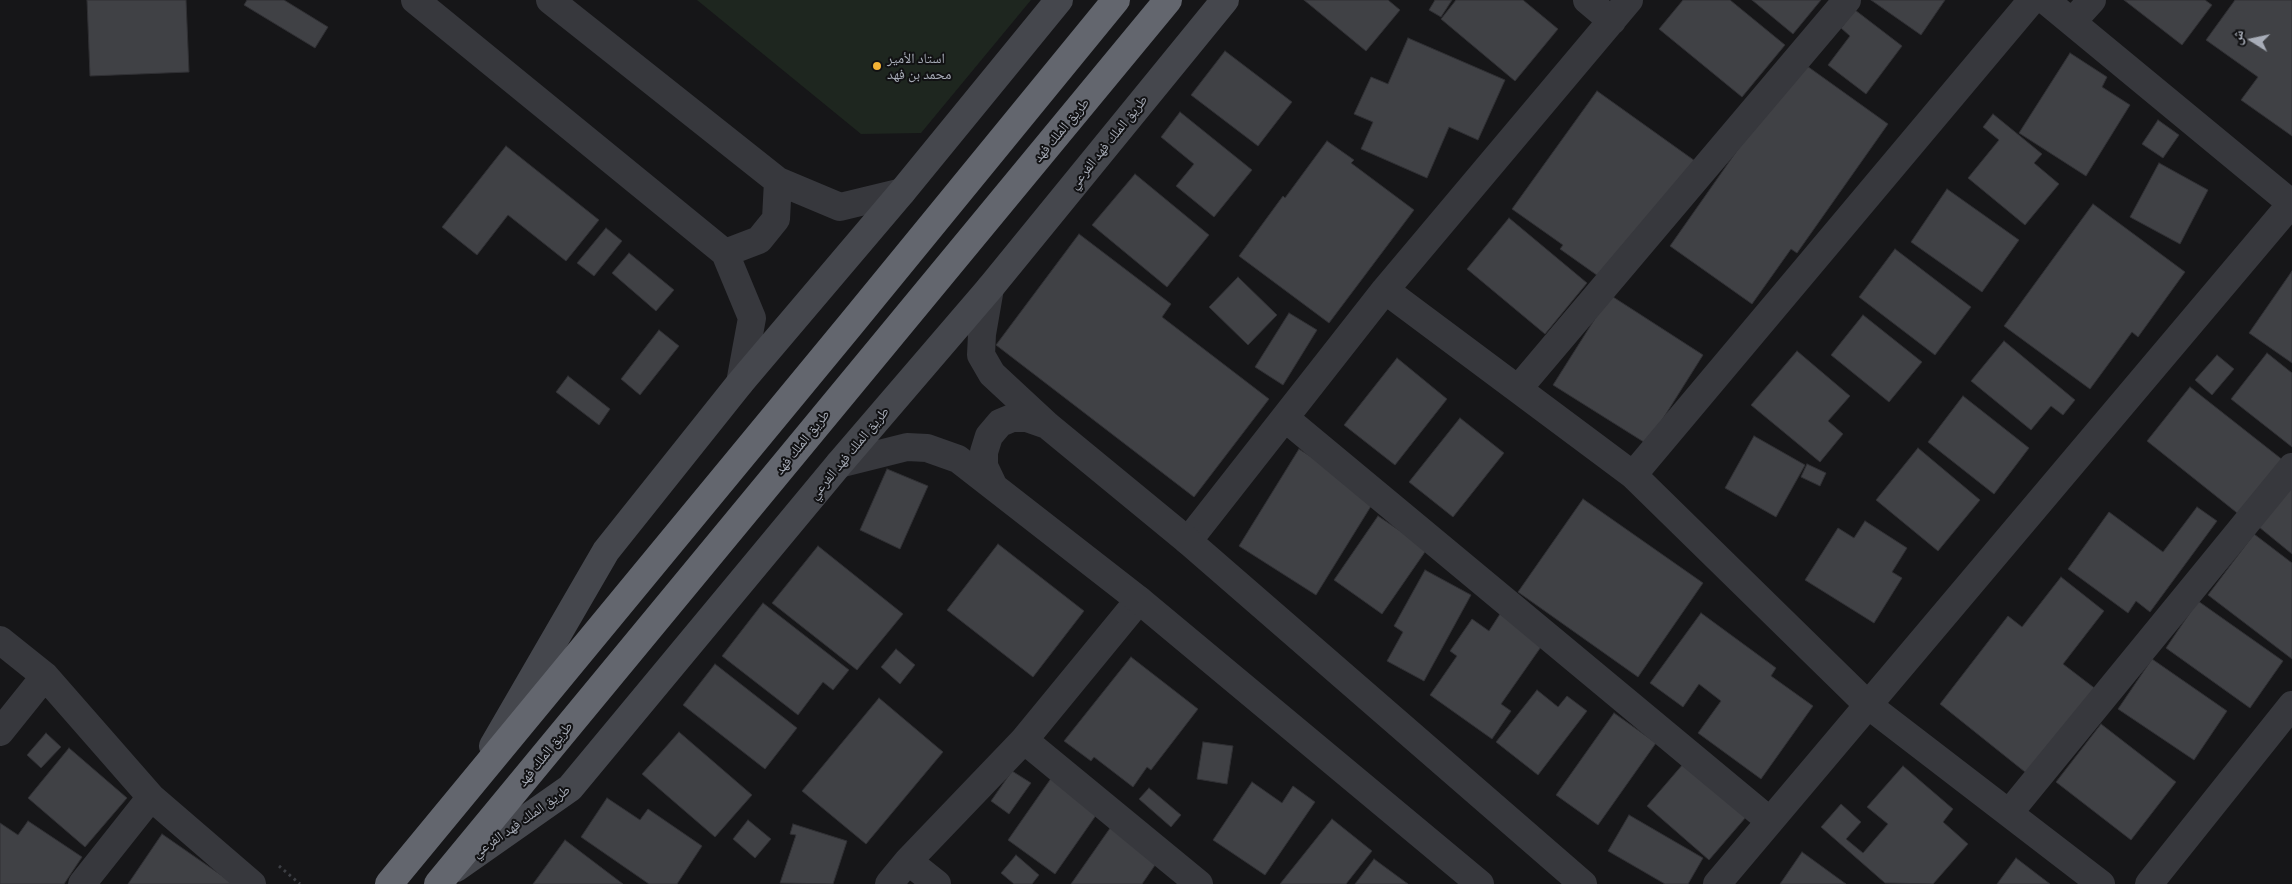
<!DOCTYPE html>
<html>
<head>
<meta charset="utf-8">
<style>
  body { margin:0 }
  #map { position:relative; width:2292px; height:884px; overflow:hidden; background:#161618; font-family:"Exo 2","Noto Naskh Arabic",sans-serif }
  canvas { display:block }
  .north { position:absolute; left:2227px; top:15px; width:50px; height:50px; -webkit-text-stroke:4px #111113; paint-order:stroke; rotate:280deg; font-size:14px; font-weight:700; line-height:20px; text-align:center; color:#a8adb8 }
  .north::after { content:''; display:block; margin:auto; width:18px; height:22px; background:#a8adb8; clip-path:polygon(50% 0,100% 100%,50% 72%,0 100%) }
</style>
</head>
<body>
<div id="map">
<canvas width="2292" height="884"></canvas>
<div class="north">ش</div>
</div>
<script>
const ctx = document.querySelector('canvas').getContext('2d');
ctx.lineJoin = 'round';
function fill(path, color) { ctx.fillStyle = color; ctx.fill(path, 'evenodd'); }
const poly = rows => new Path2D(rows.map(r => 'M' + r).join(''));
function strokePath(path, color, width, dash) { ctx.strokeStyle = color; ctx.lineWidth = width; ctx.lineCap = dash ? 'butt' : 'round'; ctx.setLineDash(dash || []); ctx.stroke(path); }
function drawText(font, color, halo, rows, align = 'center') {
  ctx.font = font + ' "Exo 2","Noto Naskh Arabic",sans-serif'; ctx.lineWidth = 4; ctx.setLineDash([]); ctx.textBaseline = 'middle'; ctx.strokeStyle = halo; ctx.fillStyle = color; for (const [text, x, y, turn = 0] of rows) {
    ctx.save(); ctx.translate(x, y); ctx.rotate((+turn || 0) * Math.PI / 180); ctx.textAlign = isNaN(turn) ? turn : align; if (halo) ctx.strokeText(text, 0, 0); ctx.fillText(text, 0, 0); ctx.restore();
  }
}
fill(poly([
  [697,0,1031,0,921,133,861,134]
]), '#1e261f');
const building = poly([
  [87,0,186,0,189,72,90,76,87,0],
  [247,0,284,0,328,27,315,48,244,5,247,0],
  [1304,0,1388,0,1400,10,1366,51,1304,0],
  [1435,0,1452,0,1441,17,1429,10,1435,0],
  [1456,0,1523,0,1558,29,1515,81,1441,19,1456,0],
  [1683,0,1730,0,1785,45,1742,97,1659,29,1683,0],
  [1752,0,1821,0,1793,34,1752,0],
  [1871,0,1945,0,1921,35,1871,0],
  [2124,0,2205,0,2212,5,2182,45,2124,0],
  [2235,0,2292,0,2292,136,2241,100,2258,77,2206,40,2235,0],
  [1855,10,1902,46,1866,94,1828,65,1850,36,1841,28,1855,10],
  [1408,38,1505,80,1478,140,1449,127,1427,178,1361,149,1373,122,1354,114,1371,77,1388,84,1408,38],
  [1225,51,1292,102,1258,146,1191,95,1225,51],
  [2070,53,2107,77,2102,87,2130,105,2086,176,2019,133,2070,53],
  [1800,61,1888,124,1797,253,1791,249,1752,304,1670,246,1800,61],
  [1597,91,1695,161,1608,283,1560,249,1563,245,1512,209,1597,91],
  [1180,112,1252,170,1214,217,1176,186,1194,164,1161,137,1180,112],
  [1993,114,2042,154,2034,163,2059,184,2025,225,1968,178,1999,140,1983,127,1993,114],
  [2158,120,2179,135,2163,158,2142,144,2158,120],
  [1327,141,1354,160,1351,163,1414,210,1329,323,1239,256,1283,196,1285,198,1327,141],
  [506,146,599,220,566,261,508,215,477,255,442,227,506,146],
  [2159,163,2208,190,2180,244,2130,217,2159,163],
  [1135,174,1209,235,1167,287,1092,225,1135,174],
  [1947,189,2019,240,1982,292,1911,242,1947,189],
  [2093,204,2185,272,2138,337,2132,332,2090,389,2004,326,2093,204],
  [1509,218,1587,283,1545,334,1467,269,1509,218],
  [606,228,622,241,594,276,577,263,606,228],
  [1079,234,1171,304,1162,317,1269,399,1194,497,996,345,1079,234],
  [1895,249,1971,307,1935,355,1859,297,1895,249],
  [629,253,674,290,656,311,612,273,629,253],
  [2292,271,2292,363,2249,333,2292,271],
  [1238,277,1277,315,1248,345,1209,307,1238,277],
  [1610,295,1703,355,1647,444,1553,385,1610,295],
  [1289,313,1317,330,1283,385,1255,367,1289,313],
  [1863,315,1922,362,1889,402,1831,355,1863,315],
  [659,330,679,346,640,395,621,379,659,330],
  [2004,341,2075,400,2063,415,2051,406,2031,430,1971,381,2004,341],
  [1797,351,1850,396,1828,421,1843,434,1820,462,1751,405,1797,351],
  [2267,353,2292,373,2292,447,2231,399,2267,353],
  [2217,355,2234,369,2212,395,2195,380,2217,355],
  [1397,358,1447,399,1395,465,1344,425,1397,358],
  [568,376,610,409,599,425,556,392,568,376],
  [2190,387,2284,461,2241,516,2147,441,2190,387],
  [1963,396,2029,448,1994,494,1928,442,1963,396],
  [1460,418,1504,453,1453,517,1409,482,1460,418],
  [1754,436,1805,465,1776,517,1725,488,1754,436],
  [1918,448,1980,500,1938,551,1876,500,1918,448],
  [1299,449,1376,498,1316,595,1239,546,1299,449],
  [1807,464,1826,473,1820,486,1801,477,1807,464],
  [887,469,928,486,900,549,860,530,887,469],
  [2292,487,2292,554,2259,527,2292,487],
  [1583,499,1703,583,1638,677,1518,592,1583,499],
  [2197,507,2217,521,2150,612,2136,601,2128,613,2068,569,2109,512,2163,552,2197,507],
  [1378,516,1427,549,1382,614,1334,580,1378,516],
  [1865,521,1907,548,1892,572,1902,578,1874,623,1805,580,1838,528,1854,538,1865,521],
  [2254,534,2292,563,2292,659,2208,595,2254,534],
  [998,544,1084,611,1033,677,947,610,998,544],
  [818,546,903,614,857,670,772,603,818,546],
  [1425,570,1471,595,1424,681,1387,661,1403,632,1394,626,1425,570],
  [2061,577,2104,611,2063,664,2097,690,2030,776,1940,704,2008,616,2022,627,2061,577],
  [2198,601,2283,661,2250,708,2166,648,2198,601],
  [763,603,849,670,833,690,823,682,798,715,722,656,763,603],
  [1701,613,1776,668,1771,676,1813,706,1761,779,1698,733,1721,701,1699,684,1683,707,1650,683,1701,613],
  [1500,614,1543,644,1501,704,1511,711,1492,739,1430,695,1457,656,1450,651,1472,619,1489,631,1500,614],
  [896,649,915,665,900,684,881,667,896,649],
  [1131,657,1198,709,1151,770,1147,767,1133,787,1094,757,1091,761,1064,741,1131,657],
  [2152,659,2227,711,2194,760,2118,709,2152,659],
  [715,664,797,728,765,769,683,705,715,664],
  [1537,690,1558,707,1567,696,1587,711,1538,775,1496,742,1537,690],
  [879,698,943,752,866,844,802,791,879,698],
  [1614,713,1656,743,1598,825,1556,795,1614,713],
  [2101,724,2176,782,2131,840,2056,782,2101,724],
  [679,732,752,795,715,837,642,774,679,732],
  [46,733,61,747,41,768,27,755,46,733],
  [1203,742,1233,746,1227,784,1197,779,1203,742],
  [69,748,127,798,85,847,28,798,69,748],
  [1690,756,1752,810,1709,860,1647,806,1690,756],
  [1903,766,1953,809,1943,822,1968,844,1933,884,1885,883,1821,827,1841,804,1861,822,1846,839,1863,853,1888,824,1867,807,1903,766],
  [1012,771,1031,783,1009,814,991,801,1012,771],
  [1052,777,1099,811,1055,874,1008,840,1052,777],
  [1252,782,1282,803,1293,786,1315,802,1265,875,1213,840,1252,782],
  [1149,788,1181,815,1171,827,1139,799,1149,788],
  [607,798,640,820,648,809,702,846,677,884,649,884,581,837,607,798],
  [1629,815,1703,858,1688,884,1665,884,1608,851,1629,815],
  [1332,819,1372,851,1346,884,1280,884,1332,819],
  [748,820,771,839,755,858,733,839,748,820],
  [28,821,82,857,64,884,0,884,0,823,18,835,28,821],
  [1115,821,1162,855,1142,884,1071,884,1115,821],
  [793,824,847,841,833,884,780,883,796,835,790,834,793,824],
  [162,834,234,884,128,884,162,834],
  [565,840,623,884,533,884,565,840],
  [1802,852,1846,884,1780,884,1802,852],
  [1016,855,1039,875,1032,884,1014,884,1001,873,1016,855],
  [2016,858,2050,884,1997,884,2016,858],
  [1374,859,1408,884,1355,884,1374,859]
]);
fill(building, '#404145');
strokePath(building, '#303034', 1);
strokePath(poly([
  [279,866,300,884]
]), '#3d3f44', 3, [2.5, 4]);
strokePath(poly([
  [1587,0,1612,21],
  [2045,0,2292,204],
  [2072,22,2092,0],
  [1385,290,1633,475,1868,705,2101,884],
  [1518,389,1847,0],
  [1285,418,1770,821],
  [1633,475,2032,0],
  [1188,541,1385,290,1629,0],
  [0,640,45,676,151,797,252,884],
  [0,732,45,676],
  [1024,740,1199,884],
  [2009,813,2292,467],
  [908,861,937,884],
  [82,884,151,797],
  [889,884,908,861,1024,740,1139,600],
  [1717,884,2291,204],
  [2149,884,2292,705]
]), '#37383d', 28);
strokePath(poly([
  [415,0,725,253,759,240,776,219,778,181,550,0],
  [778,181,840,207,902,192],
  [725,253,752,318,740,383],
  [990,288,982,334,981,355,992,374,1047,425,1188,541,1583,884],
  [839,464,907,447,927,448,958,459,1139,600,1480,884],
  [994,487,984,466,984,452,989,436,1000,423,1012,418,1027,418,1047,425]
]), '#37383d', 28);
strokePath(poly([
  [493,746,606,551,740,383,902,192,1059,0],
  [456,868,570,788,839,464,990,288,1225,0]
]), '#45474d', 28);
strokePath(poly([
  [389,884,851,324,1116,0],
  [438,884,1168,0]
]), '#63666e', 28);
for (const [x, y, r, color] of [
  [877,66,5,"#f2b134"]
]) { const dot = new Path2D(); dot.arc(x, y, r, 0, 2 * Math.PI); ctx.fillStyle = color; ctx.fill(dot); strokePath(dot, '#111113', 2); }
drawText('14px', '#a8adb8', '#111113', [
  ["استاد الأمير",887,58],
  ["محمد بن فهد",887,74]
], 'left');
drawText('14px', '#a8adb8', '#111113', [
  ["طريق الملك فهد",1061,130,-50],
  ["طريق الملك فهد الفرعي",1108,142,-51],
  ["طريق الملك فهد",802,442,-51],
  ["طريق الملك فهد الفرعي",849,453,-50],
  ["طريق الملك فهد",545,754,-51],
  ["طريق الملك فهد الفرعي",521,821,-35]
]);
</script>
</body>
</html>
